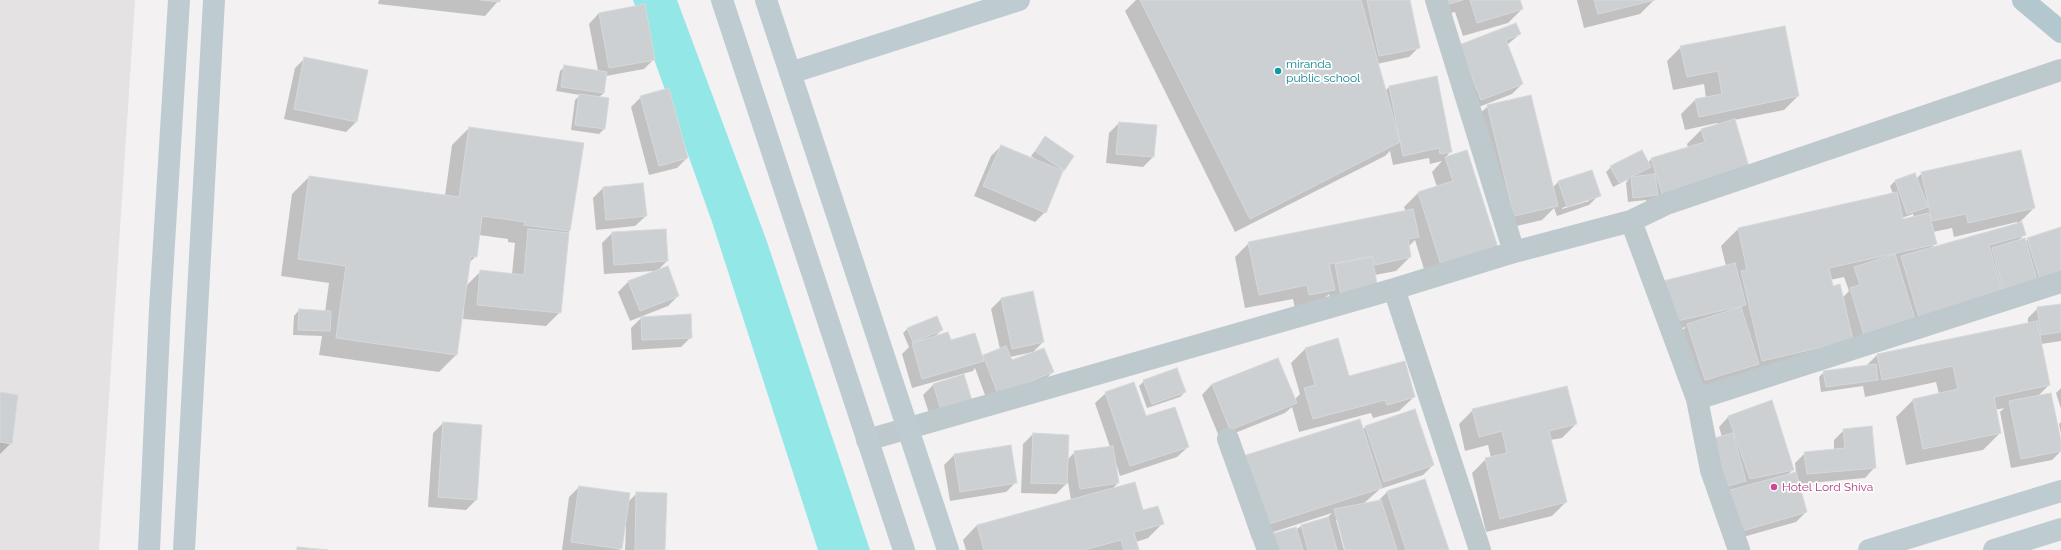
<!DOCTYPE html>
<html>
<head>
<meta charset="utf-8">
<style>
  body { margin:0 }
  canvas { display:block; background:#f3f1f2 }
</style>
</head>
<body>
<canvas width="2061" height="550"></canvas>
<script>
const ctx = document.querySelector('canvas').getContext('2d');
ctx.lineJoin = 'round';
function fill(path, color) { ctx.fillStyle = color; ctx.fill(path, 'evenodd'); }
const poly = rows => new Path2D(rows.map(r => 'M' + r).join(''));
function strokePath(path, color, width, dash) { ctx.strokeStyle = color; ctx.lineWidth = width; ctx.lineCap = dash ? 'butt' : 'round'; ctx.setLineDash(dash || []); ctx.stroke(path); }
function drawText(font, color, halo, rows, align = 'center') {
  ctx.font = font + ' Raleway,sans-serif'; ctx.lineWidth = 3.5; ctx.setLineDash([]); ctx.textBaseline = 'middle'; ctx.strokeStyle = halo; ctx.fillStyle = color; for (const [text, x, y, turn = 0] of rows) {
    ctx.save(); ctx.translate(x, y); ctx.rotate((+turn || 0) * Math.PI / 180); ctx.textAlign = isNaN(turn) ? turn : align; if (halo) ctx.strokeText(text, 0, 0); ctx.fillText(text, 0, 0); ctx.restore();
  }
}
fill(poly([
  [0,0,135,0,99,550,0,550]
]), '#e4e2e3');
fill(poly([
  [633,0,677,0,766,239,870,550,818,550,712,222]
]), '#93e8e7');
fill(poly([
  [379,0,499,0,485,16,378,4],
  [1136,0,1409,0,1419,47,1409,57,1377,64,1385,91,1389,87,1451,151,1445,158,1466,151,1497,250,1428,282,1415,240,1408,247,1410,257,1396,271,1375,275,1331,305,1329,294,1320,303,1295,309,1293,299,1245,308,1235,257,1249,243,1406,212,1404,207,1418,193,1437,187,1432,172,1442,161,1430,164,1429,158,1393,165,1390,151,1385,156,1235,232,1125,11],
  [1427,0,1519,0,1522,9,1508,23,1463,36,1455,12,1432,18],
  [1577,0,1654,0,1640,14,1584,28],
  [644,5,654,59,644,69,606,76,604,93,599,97,608,99,604,129,599,134,571,130,575,100,580,95,556,91,560,71,565,66,598,71,589,24,599,13],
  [1520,34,1507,45,1522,84,1512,94,1471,110,1450,56],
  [1681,47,1798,96,1784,110,1734,120,1650,213,1646,200,1628,202,1626,183,1629,179,1613,187,1606,172,1611,167,1648,163,1651,159,1688,148,1687,144,1701,130,1718,125,1717,123,1685,130,1681,114,1695,100,1706,98,1704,84,1673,90,1667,61],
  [305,58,366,71,356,122,346,132,284,119,295,68],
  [641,97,687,158,677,168,649,175,631,107],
  [1488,106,1552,188,1558,182,1599,195,1589,205,1557,216,1554,208,1542,220,1500,230,1473,120],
  [1589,198,1589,201,1562,209,1562,208],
  [1119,123,1153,157,1143,167,1106,163,1109,133],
  [469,128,569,231,560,312,546,326,463,319,464,307,463,307,456,355,439,372,319,355,322,336,293,335,294,316,299,310,325,312,329,283,281,276,292,194,309,177,445,196,452,145],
  [479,235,508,239,508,242,515,243,512,274,481,271,465,287,469,263,476,256],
  [1046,137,1073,156,1062,171,1045,212,1035,222,974,196,991,156,1001,146,1036,160,1031,156],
  [1922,173,2034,208,2018,224,2017,222,1954,237,1952,228,1933,232,1936,243,1930,249,2025,234,2018,241,2025,241,2061,228,2061,281,1695,390,1677,335,1686,327,1663,332,1726,266,1721,246,1738,229,1893,194,1890,186,1895,181,1914,175,1916,179],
  [1913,214,1914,217,1899,221,1899,219],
  [1844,277,1849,291,1842,298,1832,287,1830,280],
  [603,188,646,216,635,226,596,230,593,198],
  [612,233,667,261,658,270,678,296,668,306,630,321,618,292,628,282,654,271,604,274,602,243],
  [1032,292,1043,342,1033,352,1010,357,1012,362,1053,372,1042,382,988,403,975,368,973,371,912,388,902,354,909,347,903,333,908,328,942,330,934,337,950,342,982,358,1000,349,991,309,1001,299],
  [2061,305,2061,341,2041,344,2049,385,2038,396,2061,446,2061,451,2052,460,2011,468,2000,412,2004,408,1995,410,2000,433,1983,450,1906,465,1896,417,1913,400,1939,394,1936,382,1865,397,1863,386,1821,392,1819,377,1824,372,1865,367,1877,355,2028,324,2028,318,2038,308],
  [690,315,691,337,681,347,632,350,631,328,641,318],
  [1305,349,1348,377,1414,397,1399,411,1373,418,1371,413,1299,432,1292,407,1285,413,1220,439,1202,395,1212,384,1277,359,1294,400,1300,394,1291,363],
  [963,376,932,422,923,395,933,385],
  [1144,381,1185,392,1180,397,1147,408,1139,386],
  [2061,388,2061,409,2056,393],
  [0,393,11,443,0,454],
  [1106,393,1188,447,1177,457,1120,476,1116,463,1118,483,1112,489,1162,524,1148,538,1136,542,1138,550,966,550,963,540,977,525,1071,500,1068,482,1056,494,1021,493,1023,444,1033,434,1067,460,1075,452,1110,447,1095,403],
  [1473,410,1576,424,1562,438,1550,440,1566,502,1552,516,1486,532,1472,473,1486,459,1491,458,1488,445,1465,451,1459,424],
  [1729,416,1793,470,1787,475,1796,473,1795,463,1805,453,1834,450,1834,440,1844,430,1875,467,1865,478,1799,484,1806,512,1796,522,1729,541,1722,437,1719,427],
  [2061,422,2061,434,2059,424],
  [443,423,476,500,466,510,428,507,433,433],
  [1366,426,1433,465,1423,475,1380,489,1362,505,1377,502,1387,492,1425,480,1448,550,1346,550,1338,520,1336,520,1344,550,1269,550,1301,526,1326,519,1332,513,1252,539,1229,471,1362,430],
  [954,455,1016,482,1006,492,950,501,944,465],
  [579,487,629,493,628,502,637,493,664,550,625,550,626,525,625,525,621,548,619,550,562,550,569,497]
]), '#0003');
const building = poly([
  [481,0,500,0,500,2,481,0],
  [1140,0,1361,0,1400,142,1250,219,1140,0],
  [1367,0,1410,0,1420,48,1379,56,1367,0],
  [1445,0,1463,0,1446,5,1445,0],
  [1470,0,1520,0,1523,9,1477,23,1470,0],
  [1594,0,1655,0,1598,14,1594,0],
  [645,4,655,60,609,68,599,13,645,4],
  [1516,23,1521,34,1506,40,1523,84,1481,100,1459,45,1516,23],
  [1785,26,1799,96,1699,117,1695,99,1722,94,1718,71,1687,77,1680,46,1785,26],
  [304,57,368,70,357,122,294,109,304,57],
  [564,65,607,72,604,93,561,87,564,65],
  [1437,76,1452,152,1440,154,1439,148,1403,156,1389,86,1437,76],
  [669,88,688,158,659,166,640,96,669,88],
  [579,94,609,98,605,129,575,125,579,94],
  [1531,95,1558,206,1514,216,1487,105,1531,95],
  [1735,119,1751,174,1664,200,1651,158,1705,142,1701,129,1735,119],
  [1119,122,1157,125,1154,157,1116,154,1119,122],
  [469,127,584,143,570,231,524,225,525,222,482,216,477,257,471,256,457,355,336,338,346,266,298,259,309,176,459,197,469,127],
  [1045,136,1074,156,1064,171,1035,151,1045,136],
  [1001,145,1063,171,1046,213,983,186,1001,145],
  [1467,150,1499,251,1442,268,1418,192,1453,181,1445,157,1467,150],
  [1642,150,1651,167,1619,183,1610,166,1642,150],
  [2021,150,2035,208,1968,223,1966,214,1932,221,1921,172,2021,150],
  [1592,170,1601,196,1567,207,1558,181,1592,170],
  [1915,173,1928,207,1907,214,1895,180,1915,173],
  [1655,174,1658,195,1633,198,1631,177,1655,174],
  [643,183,647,216,606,220,603,187,643,183],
  [1897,192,1903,219,1929,213,1937,244,1829,268,1833,286,1840,284,1853,340,1762,361,1741,271,1747,270,1738,228,1897,192],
  [1413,209,1419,237,1408,239,1411,257,1375,265,1373,256,1329,264,1335,290,1309,295,1307,285,1259,295,1248,242,1413,209],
  [2022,222,2026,235,1989,245,2003,295,1919,318,1901,256,2022,222],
  [2061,227,2061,274,2040,280,2027,238,2061,227],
  [528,229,569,233,561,313,477,305,480,270,524,275,528,229],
  [666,229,668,261,614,265,612,232,666,229],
  [2025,238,2037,280,2003,289,1992,248,2025,238],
  [1895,254,1915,319,1864,335,1850,288,1860,285,1854,267,1895,254],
  [1372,257,1378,289,1341,296,1335,264,1372,257],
  [1735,263,1746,305,1673,322,1663,281,1735,263],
  [668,266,679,296,640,311,628,281,668,266],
  [1033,291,1044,342,1012,349,1001,298,1033,291],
  [2061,304,2061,332,2041,335,2037,307,2061,304],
  [1741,307,1759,364,1705,380,1687,324,1741,307],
  [299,309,331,311,330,331,298,330,299,309],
  [691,314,692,338,642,340,641,317,691,314],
  [937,316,943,330,913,342,907,328,937,316],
  [2037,321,2050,385,1994,397,2001,433,1923,449,1913,399,1958,389,1953,366,1882,380,1877,354,2037,321],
  [948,332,951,340,975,333,984,361,922,379,912,343,948,332],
  [1338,338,1349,376,1405,361,1415,397,1387,405,1385,400,1313,419,1304,388,1315,385,1305,348,1338,338],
  [1006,346,1012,360,1044,348,1054,372,998,394,983,355,1006,346],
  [1278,358,1297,403,1230,430,1212,384,1278,358],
  [1876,364,1878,380,1826,387,1823,371,1876,364],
  [1177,368,1186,392,1152,404,1143,380,1177,368],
  [964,374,973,404,942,413,933,384,964,374],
  [1134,382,1146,416,1175,407,1189,447,1130,466,1105,392,1134,382],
  [1567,386,1577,424,1549,431,1567,502,1500,519,1485,458,1507,453,1502,431,1479,437,1472,409,1567,386],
  [0,392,18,395,12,444,0,442,0,392],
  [2051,393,2061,441,2061,451,2021,459,2009,401,2051,393],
  [1772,400,1794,470,1750,479,1728,416,1772,400],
  [1415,409,1434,465,1384,482,1365,426,1415,409],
  [1360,419,1382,488,1266,525,1243,456,1360,419],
  [443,422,482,425,477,500,438,497,443,422],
  [1872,426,1876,468,1807,474,1804,452,1845,448,1843,429,1872,426],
  [1033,433,1069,435,1067,484,1031,483,1033,433],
  [1733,433,1746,481,1720,488,1707,440,1733,433],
  [1011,445,1017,483,960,492,954,454,1011,445],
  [1113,446,1119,483,1080,489,1074,451,1113,446],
  [1796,472,1807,512,1739,532,1727,491,1796,472],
  [1425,479,1449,550,1406,550,1387,491,1425,479],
  [1135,482,1143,510,1158,506,1164,524,1134,532,1139,550,1124,550,1121,540,1084,550,984,550,977,525,1135,482],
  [579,486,630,493,622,549,571,542,579,486],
  [636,492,667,493,665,550,635,550,636,492],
  [1381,500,1397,550,1345,550,1334,509,1381,500],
  [1328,517,1337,550,1308,550,1301,525,1328,517],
  [1296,527,1303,550,1276,550,1271,534,1296,527],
  [297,547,328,550,297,550,297,547]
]);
fill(building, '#ccd0d3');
strokePath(building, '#d6d9dc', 1);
strokePath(poly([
  [1436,0,1514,252],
  [1631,221,1697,399,1711,470,1739,550],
  [1394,289,1480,550],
  [1697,399,2061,282],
  [1228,439,1268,550],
  [867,440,1394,289,1514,252,1631,221,1666,204,2061,70]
]), '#bec9cd', 22);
strokePath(poly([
  [722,0,904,550],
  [766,0,948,550],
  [790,73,1019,0],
  [149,550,160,309,179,0],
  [184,550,214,0],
  [1869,550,2061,491],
  [1994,550,2061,529]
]), '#beccd2', 22);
strokePath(poly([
  [2023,0,2061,32]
]), '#b3c7ce', 22);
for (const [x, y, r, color] of [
  [1278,71,4,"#0f9aa8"],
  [1774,487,4,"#d1479c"]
]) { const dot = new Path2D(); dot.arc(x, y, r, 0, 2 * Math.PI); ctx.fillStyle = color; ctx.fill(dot); strokePath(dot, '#fff', 1.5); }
drawText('12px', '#0d838f', '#fff', [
  ["miranda",1286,64],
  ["public school",1286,78]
], 'left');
drawText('12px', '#b23c85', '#fff', [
  ["Hotel Lord Shiva",1782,487]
], 'left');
</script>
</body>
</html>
